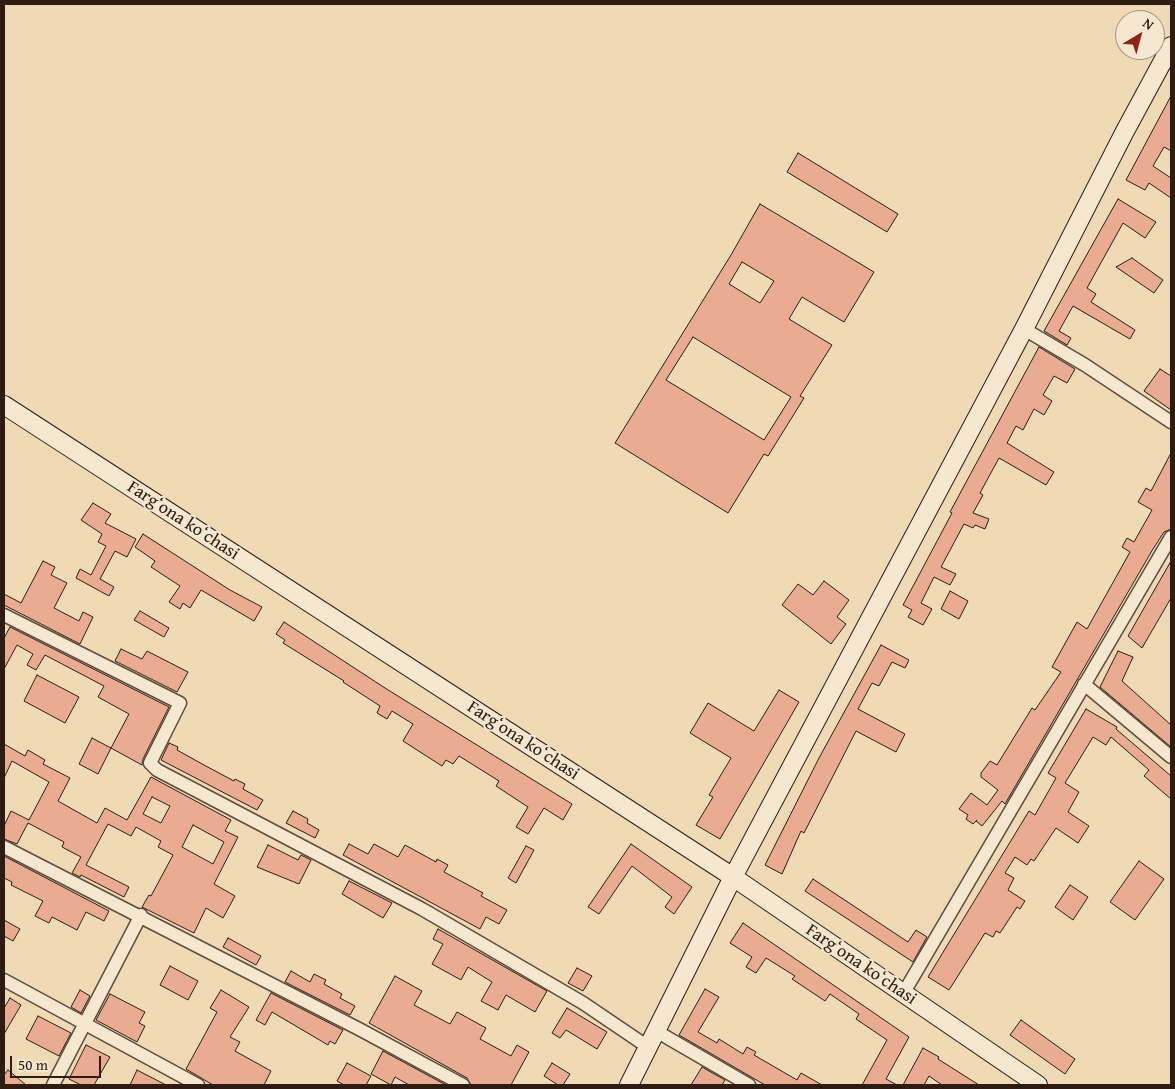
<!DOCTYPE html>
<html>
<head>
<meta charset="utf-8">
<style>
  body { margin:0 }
  #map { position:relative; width:1175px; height:1089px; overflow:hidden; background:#f0dab6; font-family:"Gentium Book Plus",serif }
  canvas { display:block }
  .frame { position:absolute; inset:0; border:5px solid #2e1c13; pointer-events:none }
  .north { position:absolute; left:1115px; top:10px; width:50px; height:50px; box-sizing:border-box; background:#f5e7d0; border:1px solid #a59684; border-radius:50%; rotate:37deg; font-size:14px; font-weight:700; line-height:20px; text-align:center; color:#2e1c13 }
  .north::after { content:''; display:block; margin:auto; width:18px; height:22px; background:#8f2418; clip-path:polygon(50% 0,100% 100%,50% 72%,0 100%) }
  .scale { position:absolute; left:10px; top:1056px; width:91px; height:22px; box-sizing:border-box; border:2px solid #2e1c13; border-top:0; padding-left:6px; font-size:15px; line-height:18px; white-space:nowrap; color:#2e1c13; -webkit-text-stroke:4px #f5e7d0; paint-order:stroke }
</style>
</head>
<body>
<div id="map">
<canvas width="1175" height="1089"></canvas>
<div class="frame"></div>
<div class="north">N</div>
<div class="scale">50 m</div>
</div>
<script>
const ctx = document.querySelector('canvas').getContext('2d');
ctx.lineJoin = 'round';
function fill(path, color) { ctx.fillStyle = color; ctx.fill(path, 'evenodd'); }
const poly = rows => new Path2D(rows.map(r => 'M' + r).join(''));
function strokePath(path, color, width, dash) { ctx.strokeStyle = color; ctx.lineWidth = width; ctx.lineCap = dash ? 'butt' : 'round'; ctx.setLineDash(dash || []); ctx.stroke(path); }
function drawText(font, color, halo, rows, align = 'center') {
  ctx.font = font + ' "Gentium Book Plus",serif'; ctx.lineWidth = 4; ctx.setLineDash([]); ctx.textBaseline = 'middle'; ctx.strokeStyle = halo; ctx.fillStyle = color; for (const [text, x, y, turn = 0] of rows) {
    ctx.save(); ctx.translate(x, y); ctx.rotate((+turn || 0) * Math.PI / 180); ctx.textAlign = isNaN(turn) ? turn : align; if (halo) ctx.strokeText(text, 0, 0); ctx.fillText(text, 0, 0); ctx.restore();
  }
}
const building = poly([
  [1171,96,1171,151,1164,147,1153,166,1171,178,1171,198,1149,183,1145,190,1126,180,1171,96],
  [798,153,898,214,887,232,787,172,798,153],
  [1118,199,1156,222,1145,238,1123,223,1087,288,1096,294,1091,302,1135,330,1130,339,1073,306,1059,331,1071,338,1067,345,1044,331,1118,199],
  [760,204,874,272,844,322,802,297,789,319,832,345,800,396,804,398,768,456,764,454,728,513,615,443,731,255,760,204],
  [742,262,774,281,760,303,729,284,742,262],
  [693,337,791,397,764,440,666,380,693,337],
  [1132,258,1163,280,1154,293,1116,267,1132,258],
  [1039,347,1075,369,1067,383,1054,376,1043,395,1052,401,1044,415,1034,409,1023,430,1016,426,1007,443,1054,472,1046,485,999,458,980,493,983,495,973,513,989,519,985,529,975,525,973,528,964,524,941,567,956,574,950,585,934,577,921,603,932,609,923,625,908,617,912,610,903,605,952,513,950,512,1039,347],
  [1160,369,1171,376,1171,410,1144,391,1160,369],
  [1171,453,1171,529,1164,532,1153,549,1005,804,1002,801,982,826,976,821,977,820,973,824,966,819,968,815,959,809,971,793,987,805,998,790,981,777,981,773,990,761,997,765,1032,708,1035,710,1061,672,1052,667,1077,622,1087,629,1130,552,1122,547,1127,538,1134,542,1152,510,1138,502,1146,488,1151,491,1171,453],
  [93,503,111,514,105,523,136,539,127,557,115,551,100,579,114,587,109,596,76,578,80,569,91,575,106,546,98,542,102,534,81,520,93,503],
  [143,534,230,590,262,607,254,621,201,590,190,608,183,603,180,609,169,602,180,586,151,567,155,561,135,547,143,534],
  [43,561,55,567,51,575,67,583,54,608,79,621,83,612,93,617,80,644,4,605,4,594,21,603,43,561],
  [1171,561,1171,598,1142,648,1128,636,1171,561],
  [824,581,849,600,837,617,846,624,831,644,782,605,798,584,813,595,824,581],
  [950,591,968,601,959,619,941,609,950,591],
  [140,611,169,628,164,637,134,620,140,611],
  [284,622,385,688,572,804,563,820,544,808,528,834,516,827,528,807,496,786,499,781,459,756,453,764,446,760,442,766,403,741,413,724,392,711,387,719,377,713,380,706,343,682,344,681,283,643,285,640,276,634,284,622],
  [10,627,169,707,143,759,142,765,111,748,129,714,98,697,104,686,45,655,36,670,27,665,33,654,17,645,4,669,4,638,10,627],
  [881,645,909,660,905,668,892,662,879,686,872,683,858,709,905,734,896,752,856,731,804,833,801,831,782,874,765,865,819,758,881,645],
  [121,649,142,659,147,651,188,672,177,692,115,661,121,649],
  [1118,651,1133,657,1122,681,1171,725,1171,747,1100,687,1118,651],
  [37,675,79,697,65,723,24,701,37,675],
  [779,690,799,702,720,839,696,825,713,797,709,795,731,758,690,733,708,703,754,731,779,690],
  [1086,709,1117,727,1116,729,1171,776,1171,799,1144,776,1149,770,1111,737,1106,745,1093,737,1065,783,1079,792,1068,812,1089,826,1078,843,1056,828,1034,861,1031,859,1027,865,1015,857,1005,873,1014,878,1008,890,1025,901,1020,909,1017,907,1000,933,996,931,993,937,985,933,949,990,928,977,1029,811,1035,815,1056,778,1048,773,1086,709],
  [92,738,111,748,98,774,79,764,92,738],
  [169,743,178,747,177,750,204,765,234,781,235,779,245,784,243,789,263,800,257,810,161,760,169,743],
  [4,744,25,756,28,750,45,760,43,764,70,778,58,801,97,823,105,808,127,820,151,777,231,820,225,831,238,837,214,884,235,896,223,918,206,908,194,933,142,907,149,895,151,896,173,855,158,847,161,841,136,827,131,836,108,824,86,865,129,887,124,897,81,875,80,877,72,873,81,857,62,847,64,842,28,823,17,844,4,839,4,826,11,811,29,820,49,782,12,761,4,778,4,744],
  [152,797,170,806,161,823,143,814,152,797],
  [193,825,224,842,213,864,182,847,193,825],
  [293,811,308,819,307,823,319,830,315,838,286,823,293,811],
  [349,844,368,854,374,844,398,857,405,845,436,862,437,859,448,865,444,872,483,893,481,896,507,910,499,924,486,917,480,929,343,855,349,844],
  [631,844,692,887,674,914,665,907,672,897,632,866,599,914,588,907,631,844],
  [268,845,298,860,301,855,311,860,299,884,257,867,268,845],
  [526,846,534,850,516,883,508,878,526,846],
  [4,856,109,911,104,921,86,912,77,930,52,917,49,923,35,916,43,901,11,885,12,882,4,878,4,856],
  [1139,861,1164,879,1135,920,1110,902,1139,861],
  [813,879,908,942,916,930,927,937,913,962,805,891,813,879],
  [349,881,392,903,383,918,342,894,349,881],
  [1070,885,1088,897,1073,920,1055,907,1070,885],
  [4,920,20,929,13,941,4,936,4,920],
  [743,923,909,1037,886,1079,897,1085,862,1085,887,1040,856,1019,859,1014,830,994,825,1001,792,979,795,976,766,958,756,973,746,967,752,957,730,943,743,923],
  [438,929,547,991,535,1012,506,995,498,1010,481,1001,492,982,468,967,461,980,432,964,443,944,433,939,438,929],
  [228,938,261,956,256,965,223,947,228,938],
  [170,966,198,981,188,1000,160,985,170,966],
  [577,968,592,976,583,991,568,983,577,968],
  [291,971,310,982,314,974,326,980,324,984,342,994,340,998,355,1006,350,1015,285,982,291,971],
  [395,976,422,991,414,1005,450,1024,457,1012,486,1028,480,1039,511,1056,517,1045,529,1052,511,1085,471,1085,467,1078,369,1023,395,976],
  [705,989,719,997,698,1032,717,1043,719,1039,743,1054,747,1047,756,1052,754,1055,797,1080,801,1073,822,1085,765,1085,679,1035,705,989],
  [80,990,90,996,81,1013,71,1007,80,990],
  [221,990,249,1007,230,1037,240,1042,235,1051,271,1071,264,1085,213,1085,186,1069,217,1012,210,1008,221,990],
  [271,993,343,1030,335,1044,330,1041,328,1045,272,1012,265,1025,256,1020,271,993],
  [110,994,145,1012,139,1023,145,1026,137,1042,96,1020,110,994],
  [10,998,21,1005,4,1034,4,1008,10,998],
  [567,1008,607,1032,597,1049,566,1030,560,1038,552,1033,567,1008],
  [38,1016,71,1033,59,1056,26,1039,38,1016],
  [1021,1020,1075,1059,1065,1074,1010,1035,1021,1020],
  [86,1045,110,1057,94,1085,81,1085,69,1079,86,1045],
  [923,1048,939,1057,938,1059,979,1085,942,1085,929,1076,924,1085,903,1085,923,1048],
  [383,1051,446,1085,409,1085,395,1077,391,1085,371,1074,383,1051],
  [347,1063,371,1076,366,1085,344,1085,337,1081,347,1063],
  [552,1063,570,1074,563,1085,558,1085,544,1076,552,1063],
  [702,1067,725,1080,722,1085,691,1085,702,1067],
  [8,1070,26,1085,4,1085,4,1075,8,1070],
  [137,1070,166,1085,130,1085,137,1070]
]);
fill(building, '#e9ac93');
strokePath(building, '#2e1c13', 1);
const street = poly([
  [1024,329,1085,365,1171,422],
  [4,615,180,703,150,763,157,770,422,909,583,1003,648,1047],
  [1084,684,1171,757],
  [4,847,359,1029,463,1085],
  [4,980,198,1085],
  [903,994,1171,537],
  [656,1031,749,1085],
  [53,1085,141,915]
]);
const secondary = poly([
  [4,405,733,877,1038,1085],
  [629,1085,733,877,1024,329,1124,133,1171,46]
]);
strokePath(street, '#5e4c3c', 15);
strokePath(secondary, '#2e1c13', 20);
strokePath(street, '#f5e7d0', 12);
strokePath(secondary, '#f5e7d0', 18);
drawText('18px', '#2e1c13', '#f5e7d0', [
  ["Fargʻona koʻchasi",183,521,33],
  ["Fargʻona koʻchasi",523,741,33],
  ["Fargʻona koʻchasi",861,965,34]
]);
</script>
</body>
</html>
